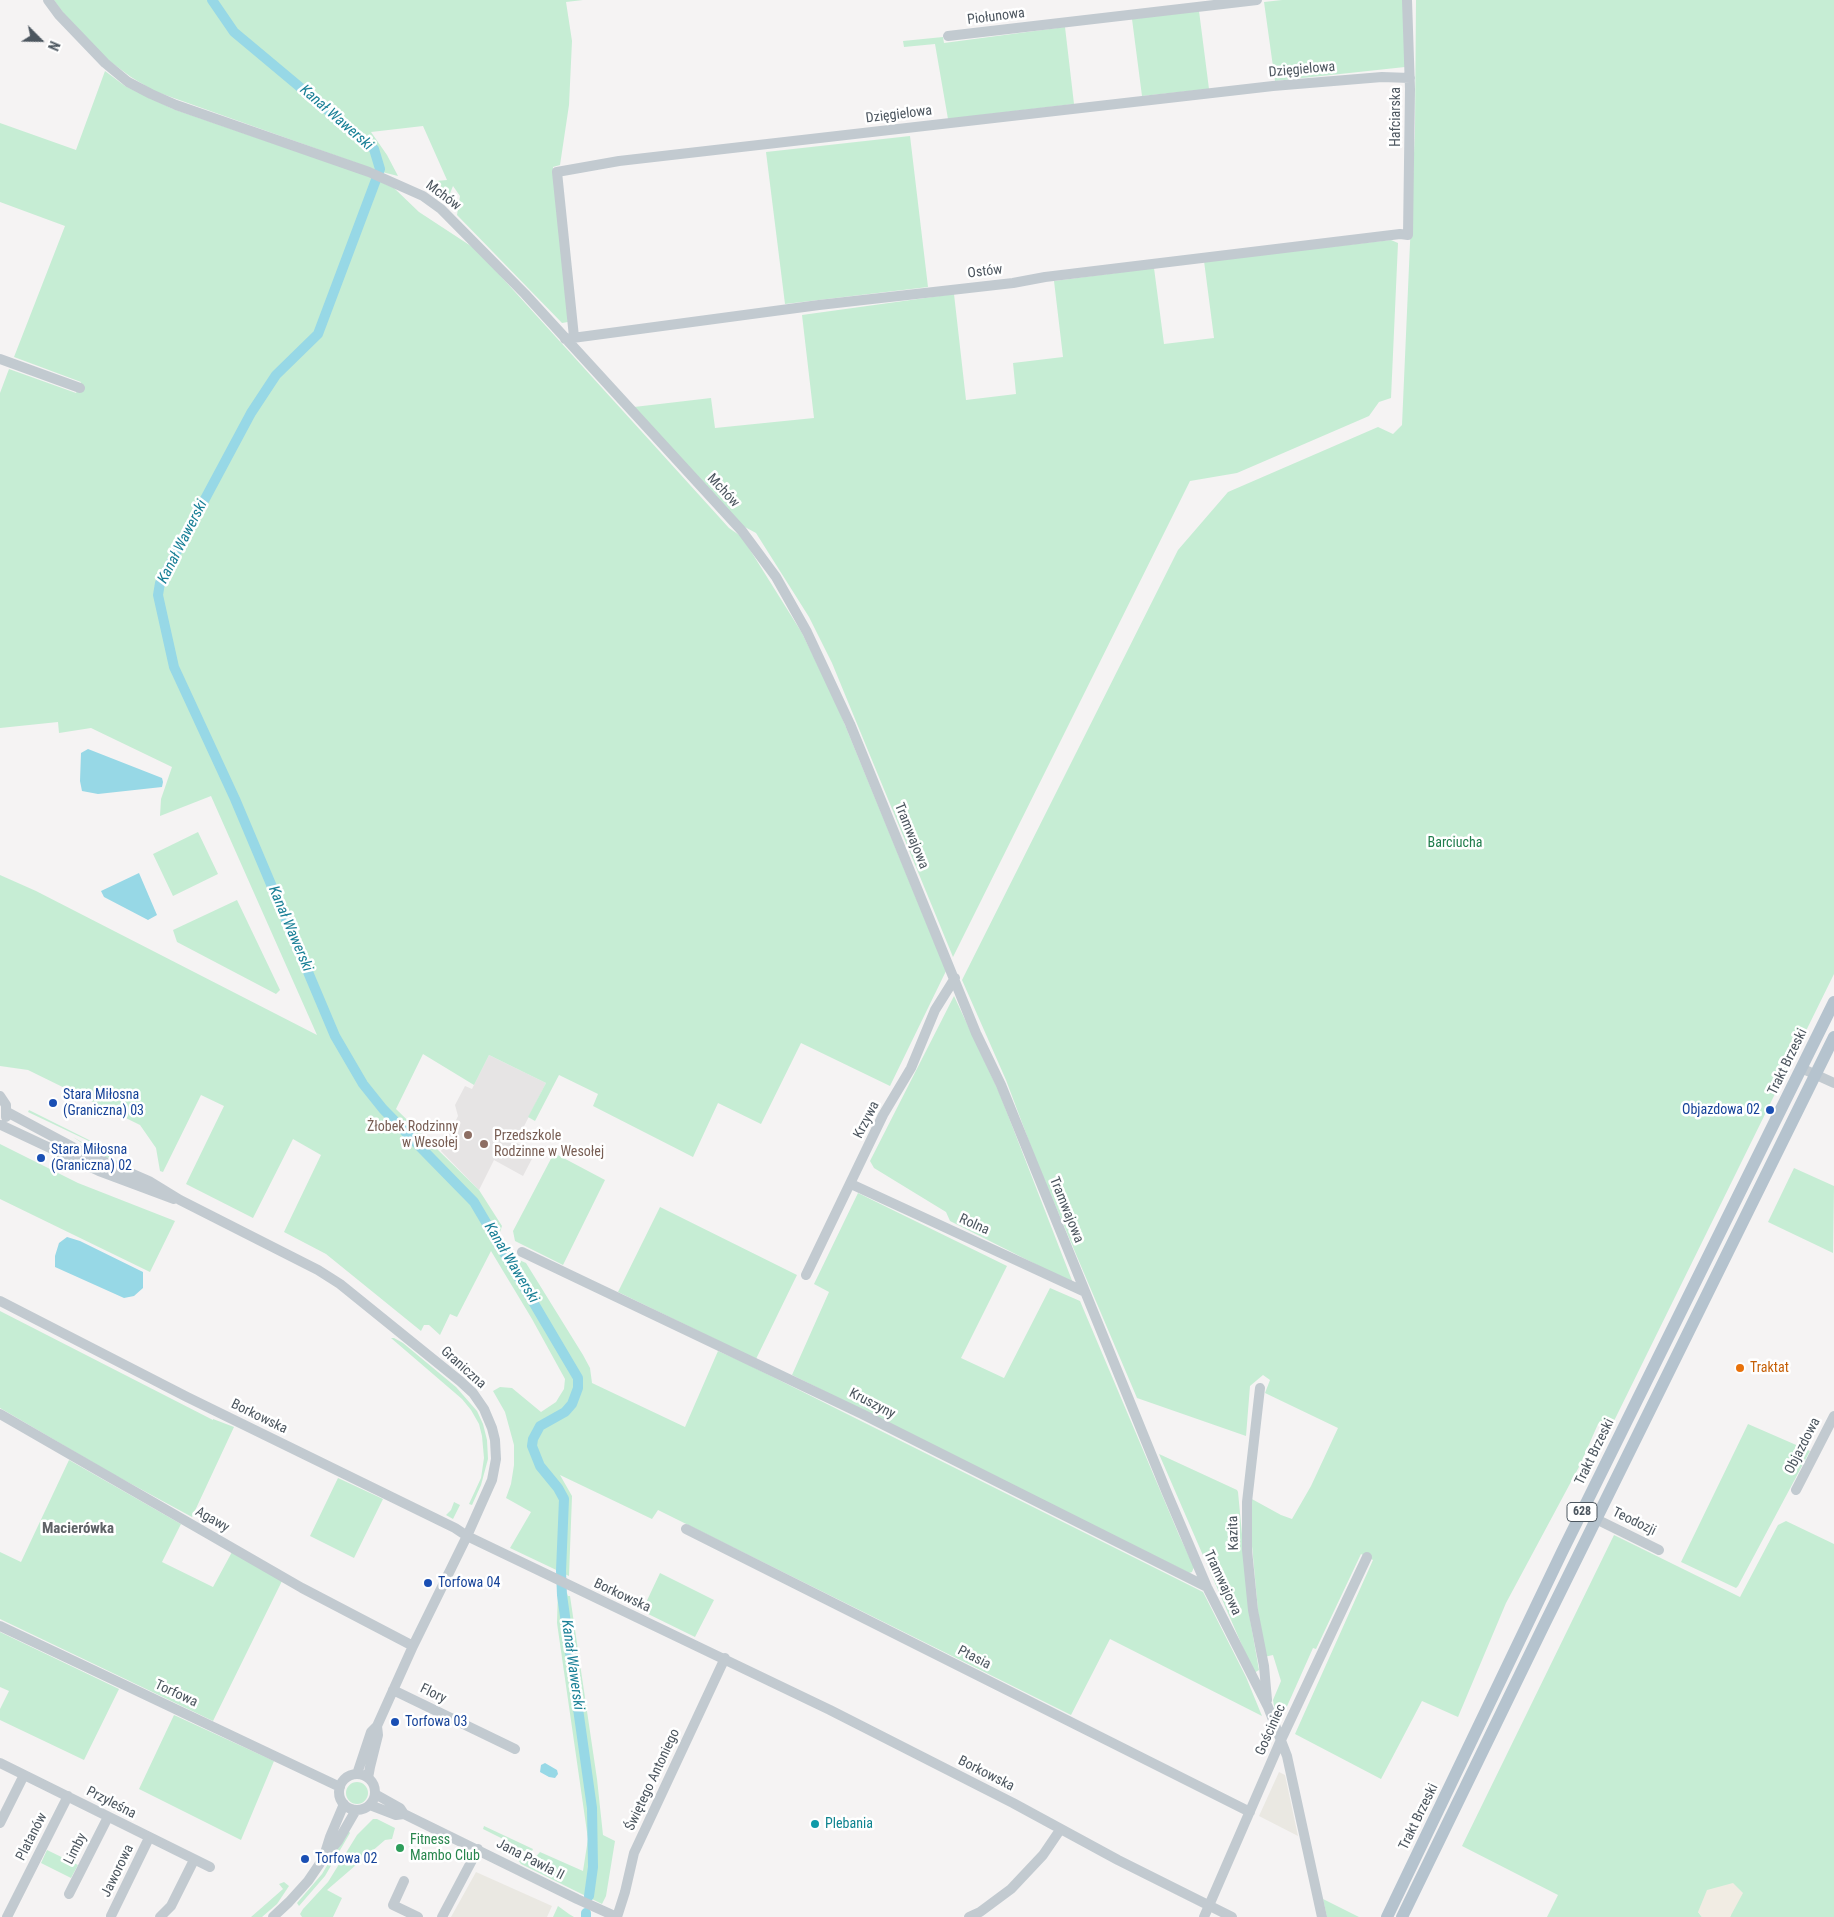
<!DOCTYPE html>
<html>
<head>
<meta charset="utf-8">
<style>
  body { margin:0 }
  #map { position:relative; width:1834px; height:1917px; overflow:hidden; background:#f5f3f3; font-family:"Roboto Condensed",sans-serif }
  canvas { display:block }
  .north { position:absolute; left:15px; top:15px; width:50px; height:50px; -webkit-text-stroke:4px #fff; paint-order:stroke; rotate:113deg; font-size:14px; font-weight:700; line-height:20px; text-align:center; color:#4c565f }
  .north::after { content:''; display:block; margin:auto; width:18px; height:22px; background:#4c565f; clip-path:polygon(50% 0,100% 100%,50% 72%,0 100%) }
</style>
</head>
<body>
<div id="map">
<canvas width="1834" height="1917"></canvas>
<div class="north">N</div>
</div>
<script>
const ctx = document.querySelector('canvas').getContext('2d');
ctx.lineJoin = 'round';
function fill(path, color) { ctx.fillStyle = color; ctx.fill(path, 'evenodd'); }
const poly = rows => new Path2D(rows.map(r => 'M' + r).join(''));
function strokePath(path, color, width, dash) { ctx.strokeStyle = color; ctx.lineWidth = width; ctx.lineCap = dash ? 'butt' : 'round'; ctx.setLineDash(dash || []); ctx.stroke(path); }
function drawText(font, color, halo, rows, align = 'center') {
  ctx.font = font + ' "Roboto Condensed",sans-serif'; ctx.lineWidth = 5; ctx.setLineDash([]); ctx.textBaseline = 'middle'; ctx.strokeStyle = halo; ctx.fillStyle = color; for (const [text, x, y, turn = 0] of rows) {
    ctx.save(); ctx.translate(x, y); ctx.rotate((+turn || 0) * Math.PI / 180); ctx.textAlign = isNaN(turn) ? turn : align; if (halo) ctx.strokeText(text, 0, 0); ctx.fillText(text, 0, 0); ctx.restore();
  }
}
fill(poly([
  [1279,1772,1285,1775,1298,1836,1259,1816],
  [476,1872,552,1906,547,1917,451,1917]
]), '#eae8e2');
fill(poly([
  [489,1055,546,1083,517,1140,507,1135,506,1137,535,1153,523,1176,494,1160,479,1190,441,1151,458,1116,455,1105,465,1086,472,1089]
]), '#e6e4e4');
fill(poly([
  [54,0,583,0,566,2,572,41,569,105,560,165,553,167,568,322,562,323,457,215,460,196,453,186,449,196,446,198,440,196,426,182,447,180,423,126,371,132,387,155,398,176,382,172,154,91,131,77,108,60,67,18],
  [1282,0,1404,0,1405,67,1275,81,1264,2],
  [1416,0,1834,0,1834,974,1613,1423,1598,1424,1580,1465,1506,1603,1458,1717,1422,1701,1381,1779,1295,1734,1373,1560,1361,1554,1316,1649,1313,1648,1280,1722,1276,1717,1273,1700,1281,1681,1273,1655,1264,1657,1259,1621,1249,1514,1250,1498,1281,1515,1292,1519,1311,1486,1338,1428,1265,1393,1270,1380,1263,1375,1250,1386,1246,1436,1137,1398,1036,1160,1006,1080,962,980,1178,550,1228,492,1378,427,1393,434,1402,425,1415,130],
  [1199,11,1209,89,1142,96,1132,19],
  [1065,27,1074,104,948,119,935,44,904,47,903,41,943,37,944,43],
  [105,71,125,86,173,109,368,176,394,188,419,212,477,250,729,528,742,537,802,633,836,703,946,971,890,1086,801,1043,761,1124,718,1103,693,1157,593,1106,598,1094,559,1075,535,1121,528,1117,546,1083,489,1055,474,1085,423,1054,396,1109,479,1190,502,1226,499,1235,517,1259,526,1263,583,1355,590,1368,592,1383,685,1427,718,1351,745,1363,1203,1592,1246,1677,1262,1716,1110,1639,1071,1715,658,1510,652,1519,560,1475,572,1496,569,1576,510,1548,531,1512,506,1498,511,1484,514,1465,514,1445,505,1412,493,1391,500,1387,512,1388,541,1412,556,1402,559,1397,564,1389,565,1379,532,1319,491,1251,457,1317,450,1314,440,1335,429,1325,424,1325,421,1331,326,1254,284,1232,321,1155,293,1139,253,1218,186,1184,224,1106,201,1095,163,1172,160,1171,156,1148,140,1125,28,1070,0,1066,0,875,36,891,317,1035,211,796,160,816,161,799,172,767,91,728,59,733,58,722,0,728,0,393,9,369,76,393,81,382,14,357,65,226,0,202,0,123,76,150],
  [910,136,928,287,785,304,766,152],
  [1391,240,1398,243,1391,398,1379,402,1369,416,1237,473,1190,481,953,957,832,663,809,617,756,533,743,526,634,407,711,398,715,428,814,418,802,315,954,294,966,400,1016,394,1013,363,1063,357,1054,281,1154,268,1164,344,1214,338,1204,261],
  [198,832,218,874,173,896,153,854],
  [237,900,280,990,276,994,177,942,173,930],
  [954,996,999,1092,1073,1283,950,1221,946,1212,874,1168,870,1161],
  [29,1110,89,1140,93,1143,28,1112],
  [73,1137,99,1152,103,1151,113,1159,134,1169,98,1154],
  [0,1144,78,1183,175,1221,150,1272,0,1199],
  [554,1153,605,1180,563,1265,515,1241,513,1231],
  [1794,1168,1834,1186,1833,1253,1768,1222],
  [858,1193,1007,1266,961,1358,1004,1378,1050,1288,1080,1301,1179,1535,1194,1567,1192,1572,1189,1573,792,1375,829,1292,814,1284],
  [660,1207,797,1275,756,1359,618,1292],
  [0,1311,213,1420,213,1419,234,1427,192,1517,111,1473,0,1408],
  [391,1338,394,1338,403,1343,456,1387,477,1411,483,1424,487,1440,488,1459,481,1485,472,1505,469,1504,481,1478,484,1458,482,1436,479,1424,471,1410,462,1399],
  [1748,1424,1810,1451,1738,1586,1736,1588,1681,1562],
  [1159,1454,1237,1490,1238,1492,1250,1619,1259,1670,1254,1673],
  [69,1460,181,1524,162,1562,213,1587,232,1552,282,1581,213,1721,0,1619,0,1552,21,1562],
  [338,1478,383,1499,354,1558,310,1536],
  [454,1502,460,1505,453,1519,446,1515,451,1510],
  [1786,1521,1834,1544,1834,1917,1730,1917,1731,1915,1698,1912,1702,1917,1547,1917,1558,1895,1462,1846,1614,1535,1740,1597,1778,1525],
  [660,1573,714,1600,695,1637,642,1611],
  [558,1589,567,1593,568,1596,570,1596,597,1779,603,1835,615,1841,606,1896,602,1904,521,1864,518,1860,521,1856,532,1861,540,1852,583,1871,588,1839,557,1623],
  [0,1632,119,1689,84,1760,0,1720,0,1709,9,1691,0,1687],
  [174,1715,274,1761,241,1840,139,1789],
  '346 1793a11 11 0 1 1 22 0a11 11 0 1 1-22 0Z',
  [373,1819,377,1819,395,1828,392,1839,385,1840,327,1890,342,1898,333,1917,302,1917,300,1914,303,1909,328,1882,357,1835],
  [484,1826,533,1849,532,1851,517,1851,515,1845,483,1829],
  [348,1830,350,1833,325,1876,299,1906,297,1903,322,1874],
  [47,1850,78,1865,71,1878,41,1863],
  [284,1882,289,1886,277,1904,262,1917,251,1917,283,1889,279,1884],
  [1323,1899,1359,1917,1327,1917],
  [558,1906,569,1914,574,1917,553,1917]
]), '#c6edd4');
fill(poly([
  [1733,1883,1743,1893,1730,1917,1702,1917,1698,1912,1707,1890]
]), '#f1ece3');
fill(poly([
  [88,749,162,778,163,782,162,787,98,794,82,791,80,781,81,753],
  [139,873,157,915,148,920,104,897,101,891],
  [67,1237,80,1241,143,1272,143,1288,134,1296,124,1298,55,1267,55,1256,59,1243],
  [545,1763,557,1770,558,1774,555,1778,549,1777,540,1772,541,1765]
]), '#97d8e6');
strokePath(poly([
  [212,0,234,32,374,149,380,169,318,334,276,375,251,413,160,583,158,595,174,667,235,799,335,1036,363,1084,383,1109,474,1202,578,1378,578,1388,572,1404,565,1412,540,1426,533,1439,532,1446,540,1466,558,1488,564,1499,561,1571,562,1595,592,1808,593,1867,589,1896],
  [586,1917,586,1913]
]), '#97d8e6', 10);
strokePath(poly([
  [48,0,59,15,105,63,128,82,151,94,176,105,369,172,423,196,441,209,525,294,742,531,776,577,807,632,850,724,976,1033,1001,1085,1167,1493,1207,1587,1268,1707,1287,1756,1322,1917],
  [948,36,1257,0],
  [574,337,557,172,619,161,1273,86,1382,77,1410,78],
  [565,339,819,305,1013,283,1045,277,1400,234,1408,235,1410,89,1407,0],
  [0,359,80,388],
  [1801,1068,1834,1083],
  [0,1096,6,1105,6,1117],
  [7,1112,80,1151,149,1181,180,1200,318,1270,340,1284,460,1381,473,1393,484,1409,492,1428,495,1440,496,1459,492,1480,467,1536,413,1646,377,1726,371,1732,357,1774],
  [1,1125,99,1171,174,1199],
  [851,1184,1085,1292],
  [522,1252,862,1414,1207,1587],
  [806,1275,883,1115,911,1068,935,1010,955,978],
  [0,1301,187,1397,455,1528,467,1536,830,1710,1013,1803,1118,1860,1232,1917],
  [1260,1388,1247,1502,1247,1550,1253,1610,1264,1666,1267,1700],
  [0,1414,302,1588,413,1646],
  [1796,1490,1834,1416],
  [1596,1519,1659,1550],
  [686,1529,1250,1812],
  [0,1626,340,1787],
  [393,1690,515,1749],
  [0,1763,210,1867],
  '339 1792a18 18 0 1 1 36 0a18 18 0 1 1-36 0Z',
  [368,1778,370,1767,378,1735,377,1726],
  [375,1794,400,1808,404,1814,577,1899,617,1917],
  [370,1805,396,1815,404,1814],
  [0,1823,24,1775],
  [325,1853,330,1837,344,1804],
  [404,1881,393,1905,418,1917],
  [69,1894,108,1817],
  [111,1916,149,1838],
  [7,1917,68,1796],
  [160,1917,171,1906,194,1860],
  [273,1917,289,1902,308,1881,325,1856,338,1841,356,1810],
  [442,1917,478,1849],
  [617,1917,625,1892,634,1853,725,1658],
  [969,1917,980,1912,1011,1889,1043,1855,1060,1830],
  [1204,1917,1280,1742,1367,1557]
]), '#c2cad0', 10);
strokePath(poly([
  [1387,1917,1562,1552,1834,1002],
  [1402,1917,1543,1627,1834,1037]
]), '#b5c3ce', 12);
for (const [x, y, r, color] of [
  [53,1103,5,"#1a4fb4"],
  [1770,1110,5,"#1a4fb4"],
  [468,1135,5,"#8d6e63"],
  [484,1144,5,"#8d6e63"],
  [41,1158,5,"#1a4fb4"],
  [1740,1368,5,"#e8710a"],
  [428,1583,5,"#1a4fb4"],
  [395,1722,5,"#1a4fb4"],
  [815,1824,5,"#0f9aa8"],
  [400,1848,5,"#2e9e5b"],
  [305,1859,5,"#1a4fb4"]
]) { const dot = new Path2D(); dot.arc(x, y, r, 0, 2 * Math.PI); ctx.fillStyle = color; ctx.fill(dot); strokePath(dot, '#fff', 2); }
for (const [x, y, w] of [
  [1582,1512,30]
]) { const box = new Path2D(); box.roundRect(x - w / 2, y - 9.5, w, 19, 4); ctx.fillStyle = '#fff'; ctx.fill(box); strokePath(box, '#4c565f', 1); }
drawText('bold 12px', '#4c565f', null, [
  ["628",1582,1512]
]);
drawText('14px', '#4c565f', '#fff', [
  ["Piołunowa",996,17,-7],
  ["Dzięgielowa",1302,70,-5],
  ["Dzięgielowa",899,115,-7],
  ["Hafciarska",1396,117,-90],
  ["Mchów",443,196,37],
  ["Ostów",985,272,-7],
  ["Mchów",723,491,47],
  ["Tramwajowa",911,836,68],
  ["Trakt Brzeski",1788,1062,-64],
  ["Krzywa",867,1120,-63],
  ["Tramwajowa",1066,1210,68],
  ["Rolna",974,1225,24],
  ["Graniczna",463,1368,42],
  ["Kruszyny",872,1404,27],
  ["Borkowska",259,1417,26],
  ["Objazdowa",1803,1446,-63],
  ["Trakt Brzeski",1595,1452,-64],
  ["Agawy",212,1520,30],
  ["Teodozji",1634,1522,26],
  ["Kazita",1234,1533,-92],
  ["Tramwajowa",1222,1583,65],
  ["Borkowska",622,1596,25],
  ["Ptasia",974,1658,27],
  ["Torfowa",176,1694,25],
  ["Flory",433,1694,26],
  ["Gościniec",1271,1730,-66],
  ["Borkowska",986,1774,27],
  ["Świętego Antoniego",653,1780,-65],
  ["Przyleśna",111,1803,27],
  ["Trakt Brzeski",1419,1817,-64],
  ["Platanów",32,1837,-63],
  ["Limby",76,1849,-63],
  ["Jana Pawła II",530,1860,27],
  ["Jaworowa",118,1871,-64]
]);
drawText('14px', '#207d4c', '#fff', [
  ["Barciucha",1455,843]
]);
drawText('14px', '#164399', '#fff', [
  ["Stara Miłosna",63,1095],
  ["(Graniczna) 03",63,1111],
  ["Objazdowa 02",1760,1110,"right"],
  ["Stara Miłosna",51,1150],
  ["(Graniczna) 02",51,1166],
  ["Torfowa 04",438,1583],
  ["Torfowa 03",405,1722],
  ["Torfowa 02",315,1859]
], 'left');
drawText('14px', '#785e54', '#fff', [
  ["Żłobek Rodzinny",458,1127],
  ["w Wesołej",458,1143],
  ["Przedszkole",494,1136,"left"],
  ["Rodzinne w Wesołej",494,1152,"left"]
], 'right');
drawText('14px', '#c56008', '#fff', [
  ["Traktat",1750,1368]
], 'left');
drawText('14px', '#0d838f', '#fff', [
  ["Plebania",825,1824]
], 'left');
drawText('14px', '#27864d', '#fff', [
  ["Fitness",410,1840],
  ["Mambo Club",410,1856]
], 'left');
drawText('italic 15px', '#187f96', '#fff', [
  ["Kanał Wawerski",336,118,41],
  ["Kanał Wawerski",183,542,-63],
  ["Kanał Wawerski",290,929,67],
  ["Kanał Wawerski",511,1263,59],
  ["Kanał Wawerski",572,1665,82]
]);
drawText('bold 15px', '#5f6367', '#fff', [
  ["Macierówka",78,1529]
]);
</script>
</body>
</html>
